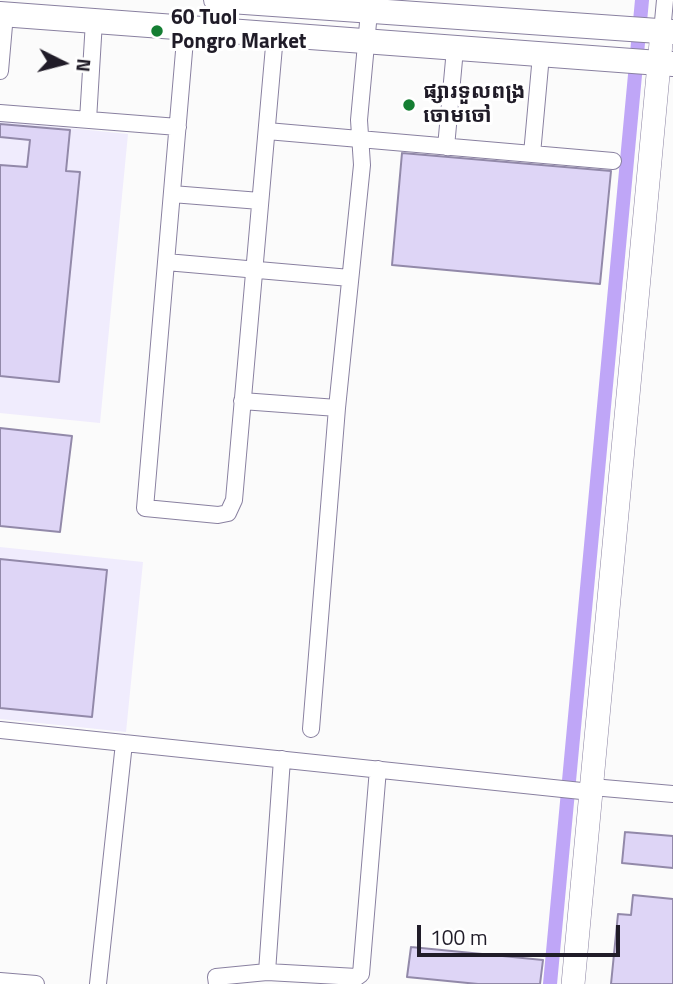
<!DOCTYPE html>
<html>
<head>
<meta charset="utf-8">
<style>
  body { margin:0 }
  #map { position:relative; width:673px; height:984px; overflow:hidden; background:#fbfbfb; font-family:"Titillium Web",sans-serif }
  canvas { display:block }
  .north { position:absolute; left:28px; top:28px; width:70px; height:70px; -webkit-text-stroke:5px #fff; paint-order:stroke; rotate:96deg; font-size:19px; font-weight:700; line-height:28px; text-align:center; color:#201c28 }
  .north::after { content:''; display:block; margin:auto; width:24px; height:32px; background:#201c28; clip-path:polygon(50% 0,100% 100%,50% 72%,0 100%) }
  .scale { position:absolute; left:417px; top:925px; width:203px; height:32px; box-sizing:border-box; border:4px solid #201c28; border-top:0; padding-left:9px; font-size:21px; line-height:24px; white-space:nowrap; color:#201c28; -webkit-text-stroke:5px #fff; paint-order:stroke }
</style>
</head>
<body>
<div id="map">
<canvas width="673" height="984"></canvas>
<div class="north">N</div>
<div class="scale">100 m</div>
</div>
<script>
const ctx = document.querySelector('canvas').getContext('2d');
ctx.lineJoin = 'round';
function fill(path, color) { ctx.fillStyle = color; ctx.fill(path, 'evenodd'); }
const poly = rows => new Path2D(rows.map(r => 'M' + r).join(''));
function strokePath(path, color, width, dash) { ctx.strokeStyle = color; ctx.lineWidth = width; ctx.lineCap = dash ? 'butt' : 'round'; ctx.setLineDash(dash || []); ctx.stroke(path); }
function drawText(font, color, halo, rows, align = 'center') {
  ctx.font = font + ' "Titillium Web","Noto Sans Khmer",sans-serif'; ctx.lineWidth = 6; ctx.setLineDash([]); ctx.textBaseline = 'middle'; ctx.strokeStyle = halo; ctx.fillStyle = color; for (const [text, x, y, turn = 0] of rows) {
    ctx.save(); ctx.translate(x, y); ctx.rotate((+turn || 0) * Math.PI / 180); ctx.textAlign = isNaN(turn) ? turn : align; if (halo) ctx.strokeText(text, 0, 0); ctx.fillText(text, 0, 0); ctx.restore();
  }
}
fill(poly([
  [0,121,128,134,100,423,0,413],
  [0,547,143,562,126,732,0,719]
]), '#f0ecfd');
strokePath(poly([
  [550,984,642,0]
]), '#bfa6f7', 14);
const building = poly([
  [0,124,70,130,66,171,80,172,59,382,0,376,0,165,27,167,30,140,0,137,0,124],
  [402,153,611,171,600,284,392,265,402,153],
  [0,428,72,436,60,532,0,526,0,428],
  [0,559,107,570,92,717,0,708,0,559],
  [625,832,673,836,673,868,622,863,625,832],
  [633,895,673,899,673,984,611,984,618,914,631,915,633,895],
  [411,947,543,960,540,984,478,984,407,977,411,947]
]);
fill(building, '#ded5f6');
strokePath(building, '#9289a9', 2);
const street = poly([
  [186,28,145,508,218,515,228,513,234,500,275,35],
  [662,32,665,0],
  [0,71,5,14],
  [0,113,178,127],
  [88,120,94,21],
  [267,131,613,161],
  [446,147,455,49],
  [532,154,541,55],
  [172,194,260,201],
  [166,262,350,278],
  [242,401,337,408],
  [311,729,337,408,362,165,359,120,369,12],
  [0,730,591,792],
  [592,787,673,794],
  [267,972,282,759],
  [0,981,36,984],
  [98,984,124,743],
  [217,984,216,977,267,972,357,977,361,974,378,769]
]);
const secondary = poly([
  [573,984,662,32]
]);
const primary = poly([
  [216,0,673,32],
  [0,14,673,64]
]);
strokePath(street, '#8980a0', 18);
strokePath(secondary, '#8980a0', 24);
strokePath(primary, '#8980a0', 26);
strokePath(street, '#fff', 16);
strokePath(secondary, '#fff', 23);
strokePath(primary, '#fff', 24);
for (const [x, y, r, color] of [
  [157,31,7,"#157e33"],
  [409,105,7,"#157e33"]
]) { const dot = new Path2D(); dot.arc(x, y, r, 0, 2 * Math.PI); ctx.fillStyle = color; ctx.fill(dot); strokePath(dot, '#fff', 2.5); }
drawText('bold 21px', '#201c28', '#fff', [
  ["60 Tuol",171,19],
  ["Pongro Market",171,43],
  ["ផ្សារទួលពង្រ",423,93],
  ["ចោមចៅ",423,117]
], 'left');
</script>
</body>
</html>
